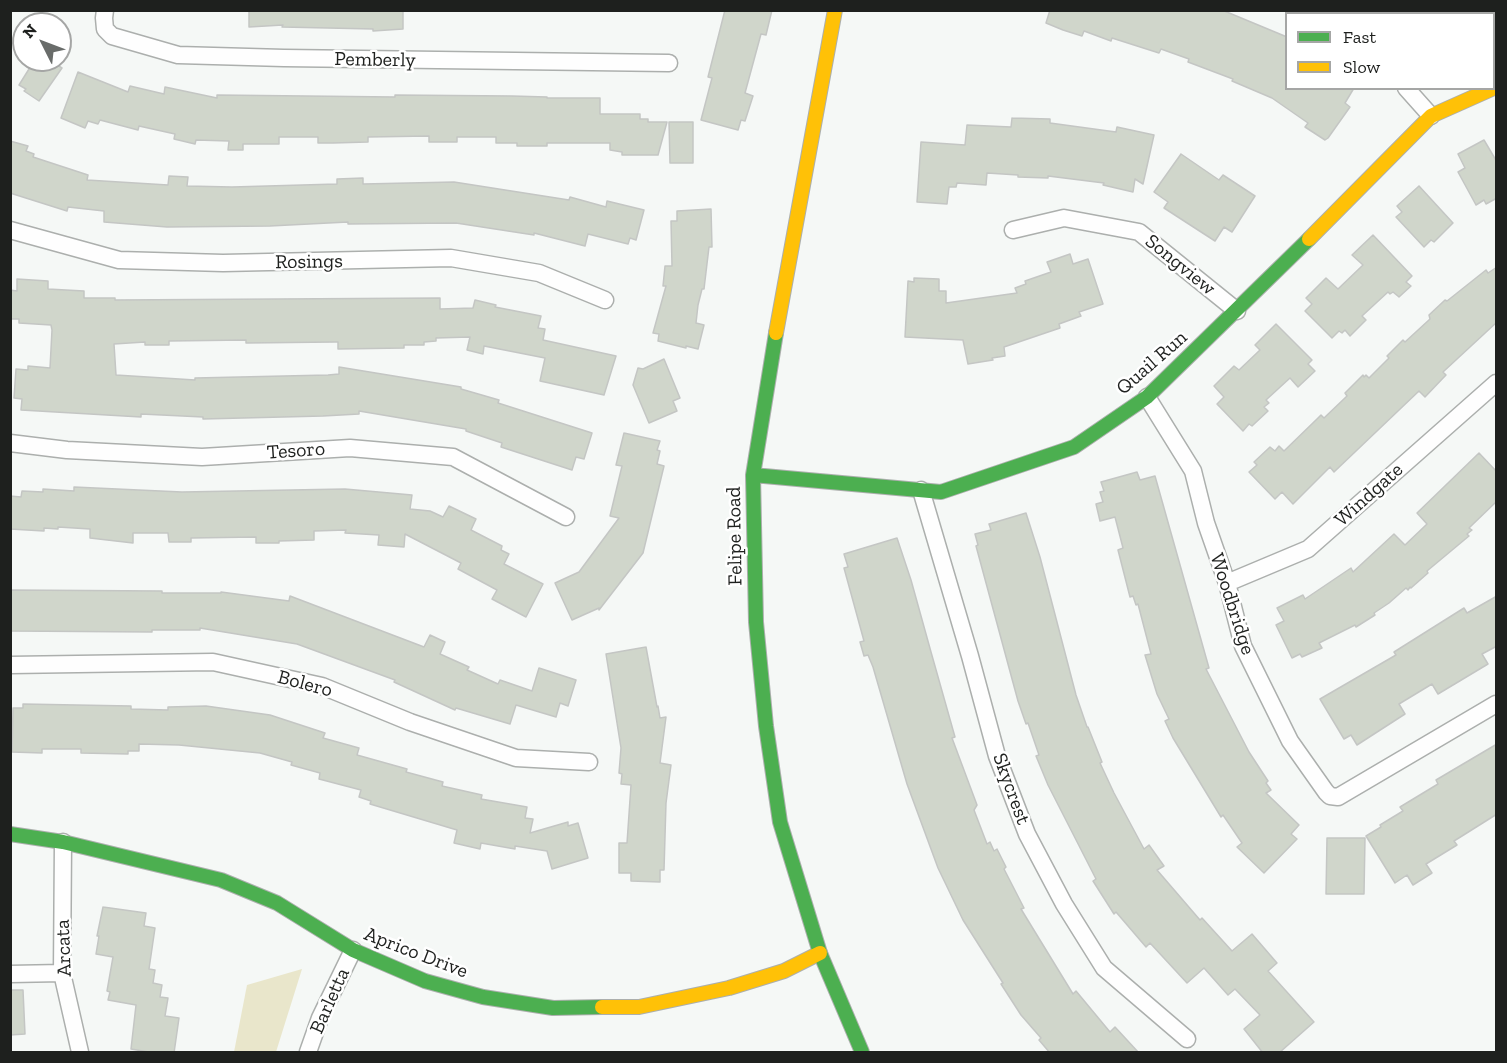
<!DOCTYPE html>
<html>
<head>
<meta charset="utf-8">
<style>
  body { margin:0 }
  #map { position:relative; width:1507px; height:1063px; overflow:hidden; background:#f5f8f6; font-family:"Zilla Slab",serif }
  canvas { display:block }
  .frame { position:absolute; inset:0; border:12px solid #1e201e; pointer-events:none }
  .legend { position:absolute; left:1285px; top:12px; width:210px; height:78px; box-sizing:border-box; background:#fff; border:2px solid #a5a6a5; margin:0; padding:8px 10px; list-style:none; font-size:18px; color:#1e201e }
  .legend li { display:flex; align-items:center; gap:12px; height:30px }
  .legend b { width:30px; border:2px solid #a5a6a5 }
  .north { position:absolute; left:12px; top:12px; width:60px; height:60px; box-sizing:border-box; background:#fff; border:2px solid #a5a6a5; border-radius:50%; rotate:312deg; font-size:16px; font-weight:700; line-height:24px; text-align:center; color:#1e201e }
  .north::after { content:''; display:block; margin:auto; width:21px; height:27px; background:#696c6a; clip-path:polygon(50% 0,100% 100%,50% 72%,0 100%) }
</style>
</head>
<body>
<div id="map">
<canvas width="1507" height="1063"></canvas>
<div class="frame"></div>
<ul class="legend">
<li><b style="height:8px;background:#4caf50"></b>Fast</li>
<li><b style="height:8px;background:#ffc107"></b>Slow</li>
</ul>
<div class="north">N</div>
</div>
<script>
const ctx = document.querySelector('canvas').getContext('2d');
ctx.lineJoin = 'round';
function fill(path, color) { ctx.fillStyle = color; ctx.fill(path, 'evenodd'); }
const poly = rows => new Path2D(rows.map(r => 'M' + r).join(''));
function strokePath(path, color, width, dash) { ctx.strokeStyle = color; ctx.lineWidth = width; ctx.lineCap = dash ? 'butt' : 'round'; ctx.setLineDash(dash || []); ctx.stroke(path); }
function drawText(font, color, halo, rows, align = 'center') {
  ctx.font = font + ' "Zilla Slab",serif'; ctx.lineWidth = 5; ctx.setLineDash([]); ctx.textBaseline = 'middle'; ctx.strokeStyle = halo; ctx.fillStyle = color; for (const [text, x, y, turn = 0] of rows) {
    ctx.save(); ctx.translate(x, y); ctx.rotate((+turn || 0) * Math.PI / 180); ctx.textAlign = isNaN(turn) ? turn : align; if (halo) ctx.strokeText(text, 0, 0); ctx.fillText(text, 0, 0); ctx.restore();
  }
}
fill(poly([
  [302,969,276,1052,234,1052,247,985]
]), '#e9e6cb');
const building = poly([
  [249,10,403,10,403,29,373,31,373,29,282,27,283,25,249,27,249,10],
  [725,10,772,10,766,35,761,34,745,93,753,96,745,121,741,120,738,130,701,120,712,78,708,77,725,10],
  [1050,10,1222,10,1287,37,1287,88,1354,88,1345,103,1350,107,1328,138,1325,140,1305,127,1308,123,1272,98,1232,81,1233,79,1188,62,1189,59,1161,49,1159,53,1112,38,1111,41,1084,31,1082,36,1063,30,1046,23,1050,10],
  [25,60,49,60,62,68,39,101,24,91,26,89,19,85,29,69,25,60],
  [78,72,128,92,130,86,164,94,165,87,217,98,217,95,395,97,395,95,512,96,547,97,547,98,600,98,600,114,640,114,640,119,648,119,648,122,667,122,658,155,622,155,622,152,610,150,610,143,547,143,547,146,517,146,517,143,496,143,496,137,457,137,457,142,429,142,429,136,368,137,368,142,333,143,318,143,318,137,279,137,279,144,243,144,243,150,228,150,229,141,196,140,195,144,174,139,175,134,139,126,138,130,100,120,98,124,88,121,85,128,61,118,78,72],
  [1012,118,1050,119,1050,123,1116,132,1117,127,1154,135,1143,184,1135,179,1133,192,1103,185,1104,183,1048,176,1048,178,1018,177,1018,175,987,173,986,185,957,183,956,187,949,187,947,204,917,202,921,142,965,145,967,125,1011,127,1012,118],
  [669,122,693,122,693,163,670,163,669,122],
  [1484,140,1497,162,1497,198,1486,204,1484,200,1476,205,1458,172,1465,168,1458,154,1484,140],
  [10,141,28,146,26,151,34,154,33,157,88,175,87,180,168,185,169,176,188,177,187,186,232,187,337,184,337,179,363,178,363,184,454,182,569,200,570,197,606,207,607,201,644,210,636,240,630,238,628,244,588,234,585,246,534,233,534,235,456,223,348,224,348,222,270,226,167,227,104,222,104,211,68,207,67,211,10,193,10,141],
  [1181,154,1219,180,1223,175,1255,196,1232,232,1224,227,1215,241,1164,208,1168,202,1154,192,1181,154],
  [1419,186,1453,223,1434,242,1431,240,1424,247,1396,217,1402,212,1397,206,1419,186],
  [711,209,712,247,709,247,704,289,702,289,698,305,696,323,704,325,698,349,686,346,686,348,658,341,659,334,653,333,666,286,663,286,665,266,672,266,671,221,677,221,677,211,711,209],
  [1373,235,1412,276,1406,282,1411,286,1399,297,1393,292,1390,294,1388,292,1362,316,1366,320,1350,336,1345,330,1342,333,1339,331,1332,338,1305,311,1312,304,1306,298,1326,278,1338,289,1363,265,1352,255,1373,235],
  [1070,254,1073,264,1088,259,1103,304,1079,312,1081,316,1059,324,1060,328,1004,347,1005,356,992,358,993,360,968,364,963,340,905,337,908,281,914,282,914,278,939,279,939,291,946,291,946,303,1017,293,1015,288,1026,284,1025,281,1051,272,1047,262,1070,254],
  [1497,267,1497,322,1443,372,1446,375,1425,397,1419,391,1334,472,1330,467,1293,504,1282,492,1275,499,1249,472,1257,465,1254,462,1270,447,1275,451,1279,446,1284,451,1318,418,1321,415,1324,418,1347,396,1345,393,1363,375,1364,377,1366,375,1369,378,1389,358,1387,356,1403,340,1405,342,1430,319,1429,315,1445,300,1447,301,1486,270,1488,273,1497,267],
  [17,279,48,281,48,289,84,291,84,298,115,298,115,300,440,298,440,309,473,308,475,300,496,305,495,307,541,316,538,328,545,329,543,340,616,356,604,395,540,381,545,358,484,346,483,354,467,350,470,337,436,338,436,341,424,342,424,345,404,345,404,348,338,349,338,342,335,342,246,343,246,340,169,341,169,345,145,345,145,342,114,344,116,375,195,380,195,378,328,375,339,374,339,367,461,387,461,389,499,400,498,403,592,433,584,459,576,457,572,470,501,447,502,443,466,431,466,429,359,411,359,414,323,416,203,419,203,417,141,414,141,417,21,410,22,399,14,398,16,369,28,370,28,366,50,368,52,330,51,325,19,323,19,319,10,319,10,290,17,291,17,279],
  [1276,324,1312,360,1308,364,1315,371,1298,387,1290,378,1266,400,1269,403,1264,407,1268,411,1252,426,1249,424,1243,431,1217,404,1224,397,1214,386,1234,366,1239,370,1260,350,1255,345,1276,324],
  [664,359,680,398,673,401,677,411,649,423,633,385,638,368,643,369,664,359],
  [624,433,660,441,657,450,660,451,657,464,664,466,643,553,599,610,599,608,572,620,555,583,579,572,619,518,610,516,622,466,616,465,624,433],
  [1479,453,1497,472,1497,501,1469,528,1472,530,1467,534,1469,536,1427,571,1428,573,1411,588,1410,587,1408,590,1406,588,1389,603,1374,613,1375,615,1356,627,1355,625,1319,643,1322,648,1302,657,1300,654,1292,658,1276,625,1284,621,1277,608,1303,595,1305,599,1351,568,1353,572,1394,534,1405,545,1427,524,1417,513,1479,453],
  [1137,472,1140,480,1155,476,1209,668,1206,669,1249,752,1268,781,1266,783,1271,790,1266,793,1299,825,1291,834,1297,839,1264,873,1237,847,1242,843,1223,815,1221,817,1173,738,1165,721,1169,719,1157,694,1145,655,1151,654,1138,604,1136,605,1133,596,1130,597,1118,550,1123,548,1115,517,1100,521,1096,504,1103,502,1100,492,1104,491,1101,482,1137,472],
  [74,487,182,492,345,489,412,495,410,509,430,511,443,517,449,506,476,519,471,530,502,546,501,550,509,554,504,564,543,584,526,617,492,599,497,590,458,569,461,563,405,534,404,547,378,545,379,535,345,533,346,530,314,531,314,540,279,541,279,543,256,543,256,537,191,538,191,542,169,542,168,533,133,533,133,543,90,538,90,529,58,527,58,529,44,528,44,531,10,529,10,496,21,497,22,491,43,492,43,489,74,491,74,487],
  [1026,513,1040,557,1076,695,1087,727,1088,727,1102,762,1100,763,1114,793,1144,849,1149,845,1164,866,1157,870,1200,920,1202,918,1232,951,1252,934,1277,963,1268,971,1314,1022,1279,1053,1263,1053,1244,1029,1260,1015,1235,989,1228,995,1204,968,1187,983,1150,943,1146,947,1116,912,1114,914,1093,881,1096,879,1048,785,1036,756,1039,755,1028,723,1026,724,1018,701,976,546,978,545,975,534,991,530,989,524,1026,513],
  [897,538,911,580,931,652,955,737,952,738,977,805,974,810,987,844,990,842,994,851,997,849,1006,867,1004,869,1024,908,1021,909,1073,994,1076,991,1110,1032,1115,1027,1139,1053,1050,1053,1039,1040,1041,1038,1021,1015,1001,984,1003,983,963,920,938,868,907,784,873,667,868,655,864,656,860,642,864,641,844,568,848,567,844,554,897,538],
  [10,590,162,591,162,593,221,593,221,592,289,601,290,596,424,647,430,635,445,642,440,654,469,667,467,670,498,684,500,680,532,691,539,668,576,680,568,706,560,703,556,717,516,705,510,724,456,708,455,710,394,682,395,680,297,644,200,628,200,630,152,630,152,632,10,631,10,590],
  [1497,596,1497,646,1482,654,1488,664,1438,694,1432,684,1399,704,1405,714,1357,745,1351,735,1344,739,1320,699,1396,655,1394,652,1464,608,1467,613,1497,596],
  [646,647,657,707,658,706,660,718,666,717,660,763,671,765,666,803,664,870,660,870,660,882,631,881,631,873,619,873,619,843,627,843,631,785,621,784,622,774,619,773,621,748,606,654,646,647],
  [23,704,131,706,131,709,168,710,168,707,206,706,270,715,325,733,323,738,359,748,357,755,407,769,406,772,443,782,442,786,482,795,481,799,527,807,525,818,533,819,530,833,568,822,568,826,578,823,588,858,552,869,547,851,515,846,515,849,481,843,480,849,454,843,457,830,370,804,371,801,359,797,361,790,319,779,320,773,291,765,292,762,260,753,179,745,139,744,139,751,128,751,128,754,81,753,81,749,42,749,42,753,12,752,13,708,23,708,23,704],
  [1497,744,1497,814,1462,836,1454,841,1457,845,1426,864,1432,873,1413,885,1407,875,1395,883,1366,836,1381,827,1380,825,1403,811,1400,807,1438,784,1436,780,1497,744],
  [1327,838,1365,838,1364,894,1326,894,1327,838],
  [103,907,146,913,144,926,155,928,149,969,155,970,153,983,162,985,160,997,168,998,165,1016,179,1018,174,1053,154,1053,131,1049,136,1005,108,1000,110,992,107,991,113,957,96,954,99,936,97,936,103,907],
  [10,990,23,990,25,1034,10,1035,10,990]
]);
fill(building, '#d0d6cb');
strokePath(building, '#c4c6c4', 1.5);
const street = poly([
  [105,10,104,18,105,29,112,36,178,55,284,58,669,63],
  [1307,10,1313,14],
  [1406,88,1431,116],
  [10,230,119,260,223,263,451,258,539,273,605,300],
  [1013,230,1064,218,1139,232,1237,311],
  [1147,397,1193,471,1206,523,1227,583,1243,646,1290,741,1326,792,1330,796,1338,797,1496,704],
  [10,443,67,450,202,457,350,448,453,457,566,517],
  [921,490,970,656,997,756,1027,834,1064,904,1104,968,1187,1039],
  [1227,583,1308,549,1496,383],
  [10,665,213,662,322,686,410,722,516,758,589,762],
  [63,842,62,973,80,1052],
  [10,974,62,973],
  [308,1052,320,1018,353,950]
]);
const fast = poly([
  [776,333,753,475,756,622,766,726,780,822,820,953,862,1052],
  [753,475,941,492,1074,447,1147,397,1309,239],
  [10,834,63,842,221,880,277,903,353,950,425,981,483,997,553,1008,602,1007]
]);
const slow = poly([
  [1309,239,1431,116,1496,87],
  [776,333,835,10],
  [602,1007,639,1007,729,988,784,971,820,953]
]);
strokePath(street, '#acafad', 19);
strokePath(fast, '#acafad', 16);
strokePath(slow, '#acafad', 16);
strokePath(street, '#fefefe', 16);
strokePath(fast, '#4caf50', 14);
strokePath(slow, '#ffc107', 14);
drawText('20px', '#1e201e', '#fff', [
  ["Pemberly",375,60,1],
  ["Rosings",309,262,-1],
  ["Songview",1180,265,39],
  ["Quail Run",1152,363,-41],
  ["Tesoro",296,451,-4],
  ["Windgate",1369,495,-42],
  ["Felipe Road",735,536,-91],
  ["Woodbridge",1232,604,72],
  ["Bolero",305,684,15],
  ["Skycrest",1011,789,70],
  ["Arcata",64,948,-92],
  ["Aprico Drive",416,953,21],
  ["Barletta",330,1001,-66]
]);
</script>
</body>
</html>
